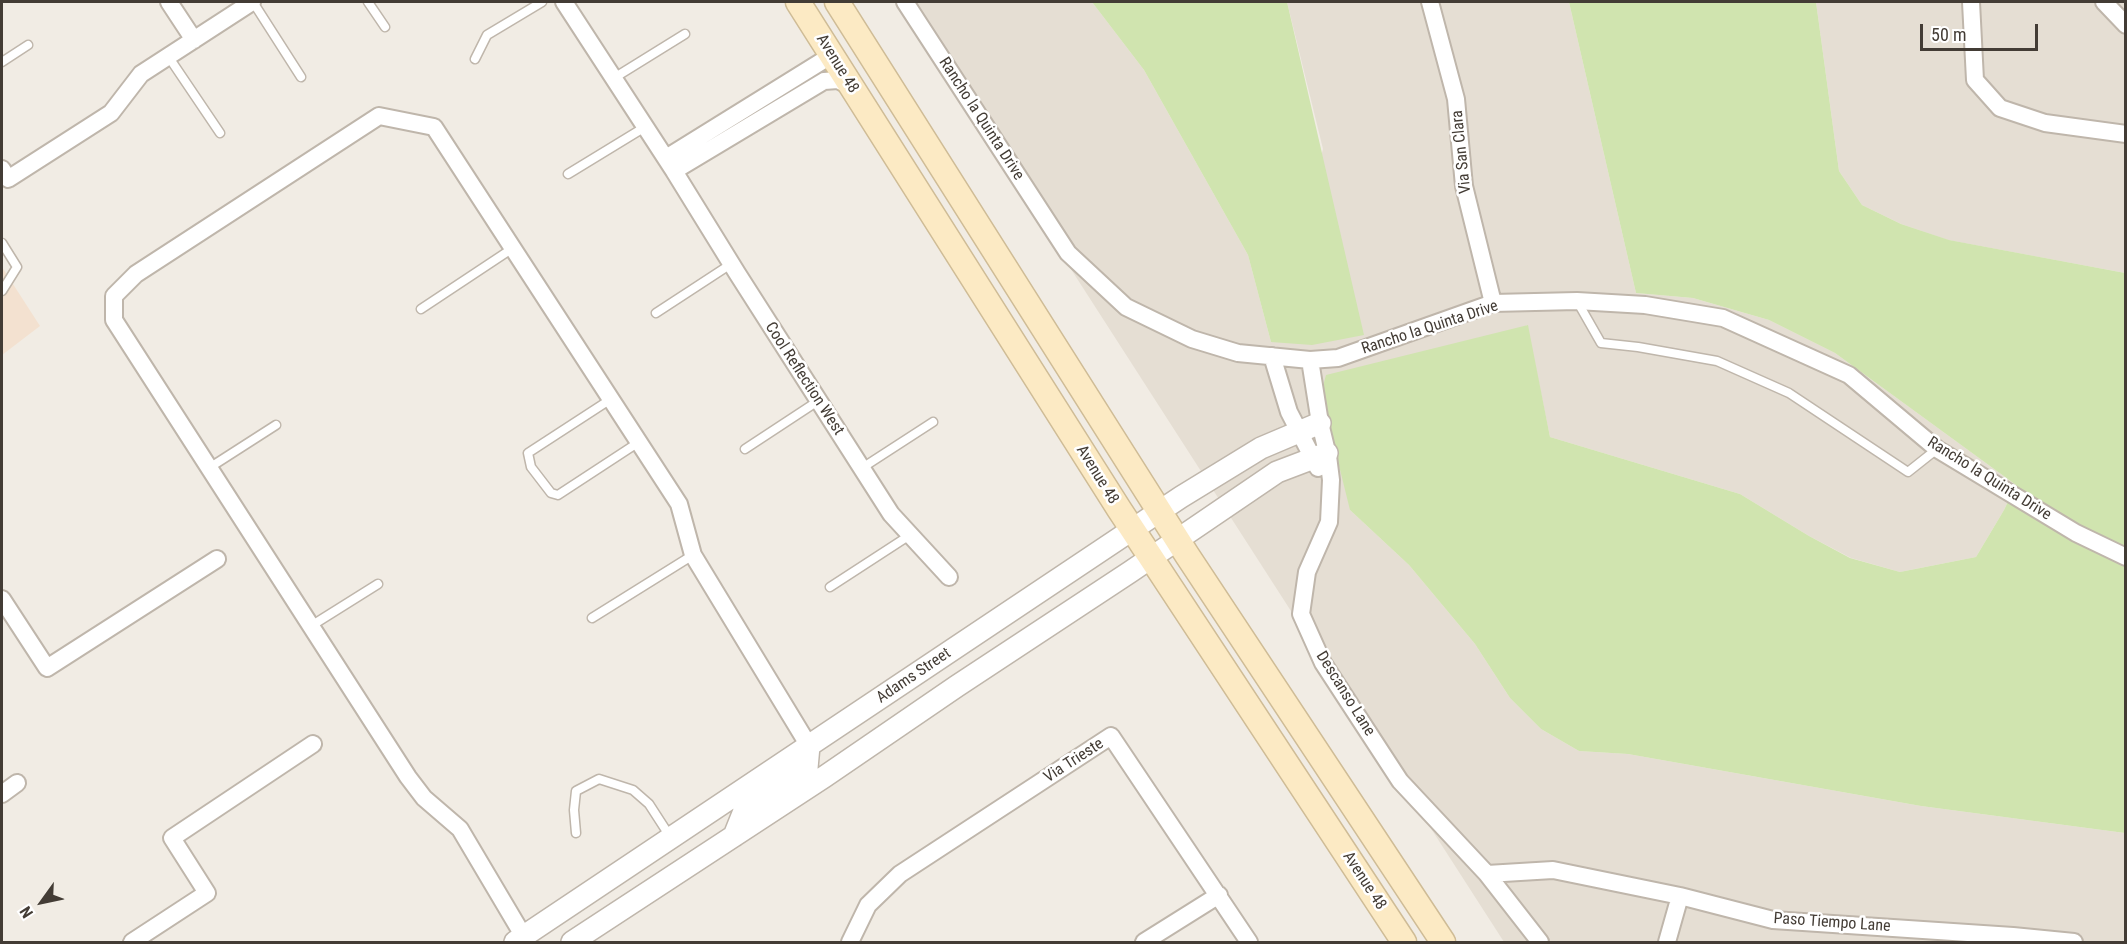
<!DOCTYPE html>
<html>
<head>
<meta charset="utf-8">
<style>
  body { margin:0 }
  #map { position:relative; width:2127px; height:944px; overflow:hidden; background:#f1ece4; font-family:"Roboto Condensed",sans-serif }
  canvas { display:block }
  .frame { position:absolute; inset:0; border:3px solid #433c35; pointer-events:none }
  .north { position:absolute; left:12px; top:872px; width:60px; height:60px; -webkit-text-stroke:4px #fff; paint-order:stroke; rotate:237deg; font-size:16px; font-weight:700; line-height:24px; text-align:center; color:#433c35 }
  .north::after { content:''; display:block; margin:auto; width:21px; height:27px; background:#433c35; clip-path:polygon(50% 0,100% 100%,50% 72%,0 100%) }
  .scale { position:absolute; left:1920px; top:24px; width:118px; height:27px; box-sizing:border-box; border:3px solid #433c35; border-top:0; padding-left:8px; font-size:18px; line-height:21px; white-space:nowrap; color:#433c35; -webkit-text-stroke:4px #fff; paint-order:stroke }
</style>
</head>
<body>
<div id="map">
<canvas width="2127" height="944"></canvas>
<div class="frame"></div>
<div class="north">N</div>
<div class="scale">50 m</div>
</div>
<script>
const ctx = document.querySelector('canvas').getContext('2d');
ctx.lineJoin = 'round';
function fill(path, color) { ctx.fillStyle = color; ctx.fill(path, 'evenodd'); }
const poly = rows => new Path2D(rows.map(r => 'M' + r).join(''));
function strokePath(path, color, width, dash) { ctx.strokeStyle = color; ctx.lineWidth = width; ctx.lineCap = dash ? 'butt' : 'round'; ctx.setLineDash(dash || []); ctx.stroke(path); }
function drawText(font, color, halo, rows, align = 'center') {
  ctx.font = font + ' "Roboto Condensed",sans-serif'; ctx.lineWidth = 5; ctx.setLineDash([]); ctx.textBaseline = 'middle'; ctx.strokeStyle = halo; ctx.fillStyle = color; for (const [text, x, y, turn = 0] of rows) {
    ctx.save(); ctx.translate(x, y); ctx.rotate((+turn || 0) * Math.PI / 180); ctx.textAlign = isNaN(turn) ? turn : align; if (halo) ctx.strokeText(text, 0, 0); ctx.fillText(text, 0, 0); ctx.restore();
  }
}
fill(poly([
  [899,2,1092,2,1144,70,1248,255,1271,342,1323,149,1287,2,1569,2,1636,293,1693,298,1769,320,1835,353,2016,485,2004,510,1976,557,1900,572,1851,558,1809,536,1740,494,1550,437,1527,325,1350,510,1409,565,1475,644,1510,698,1541,729,1579,751,1628,754,1921,806,2125,833,2125,942,1504,942],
  [1816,2,2125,2,2125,273,1948,240,1901,224,1862,205,1839,171]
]), '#e5ded3');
fill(poly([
  [2,267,40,326,2,355]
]), '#f3e1d0');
fill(poly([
  [1092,2,1287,2,1364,335,1312,345,1271,342,1248,255,1144,70],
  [1569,2,1816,2,1839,171,1862,205,1901,224,1949,240,2125,273,2125,833,1921,806,1628,754,1579,751,1541,729,1510,698,1475,644,1409,565,1350,510,1321,393,1326,375,1528,325,1550,437,1740,494,1809,536,1850,558,1900,572,1976,557,2004,510,2016,485,1835,353,1769,320,1693,298,1636,293]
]), '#d0e4af');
const service = poly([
  [253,2,301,77],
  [368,2,385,27],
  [168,56,220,133],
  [475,59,487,35,542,2],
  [2,62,28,45],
  [614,78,685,34],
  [568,174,645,127],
  [2,243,17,267,2,291],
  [1577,301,1601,343,1638,347,1717,361,1789,393,1908,472,1937,449],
  [421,309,513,248],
  [656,313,731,264],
  [611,399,528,453,531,467,551,493,558,495,639,442],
  [745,449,818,401],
  [209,468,276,425],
  [862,468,933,422],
  [830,587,910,535],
  [592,618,693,555],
  [311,626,378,584],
  [576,833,574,810,576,791,599,779,633,790,649,804,671,838]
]);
const minor = poly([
  [169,2,194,40],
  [564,2,674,171,737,273,891,514,949,577],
  [905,2,1068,253,1126,307,1192,339,1238,353,1310,360,1338,358,1493,303,1577,301,1645,305,1723,318,1849,375,1937,449,2076,533,2126,557],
  [1430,2,1456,99,1464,186,1493,303],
  [1971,2,1975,80,2000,108,2045,123,2126,134],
  [2104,2,2126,25],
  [666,158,832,55],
  [2,169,8,179,111,113,141,74,252,2],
  [674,171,824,81,838,80,852,87],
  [1272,356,1289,412,1318,468],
  [1310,360,1320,423,1328,456,1331,480,1329,522,1307,572,1301,614,1323,663,1400,781,1487,874,1540,942],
  [2,599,47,668,217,559],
  [2,794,17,783],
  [1487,874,1553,870,1680,896,1773,920,2013,936,2074,942],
  [524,937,460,829,424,798,408,777,114,320,114,296,136,274,379,116,434,127,679,504,693,555,809,746],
  [132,942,207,893,172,838,313,744],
  [850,942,868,905,900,874,1111,736,1249,942],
  [1144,942,1219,895],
  [1667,942,1680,896]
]);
const tertiary = poly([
  [734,836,744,811,807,768,809,746],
  [515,942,1181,497,1261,448,1320,423],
  [572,942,824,777,957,686,1130,572,1277,472,1327,453]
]);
const secondary = poly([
  [798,2,1119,509,1404,942],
  [837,2,1187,555,1443,942]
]);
strokePath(service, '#bfb6ab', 11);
strokePath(minor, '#bfb6ab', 20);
strokePath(tertiary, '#bfb6ab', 24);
strokePath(secondary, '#cfbc96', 27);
strokePath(service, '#fff', 8);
strokePath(minor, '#fff', 16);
strokePath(tertiary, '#fff', 21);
strokePath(secondary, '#fceac4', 24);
drawText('16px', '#433c35', '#fff', [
  ["Avenue 48",837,64,58],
  ["Rancho la Quinta Drive",981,119,57],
  ["Via San Clara",1462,152,-96],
  ["Rancho la Quinta Drive",1430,328,-18],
  ["Cool Reflection West",804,379,57],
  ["Avenue 48",1097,475,58],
  ["Rancho la Quinta Drive",1989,479,32],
  ["Adams Street",914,676,-34],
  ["Descanso Lane",1345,694,58],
  ["Via Trieste",1074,761,-33],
  ["Avenue 48",1364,881,57],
  ["Paso Tiempo Lane",1832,923,4]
]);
</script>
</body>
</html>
